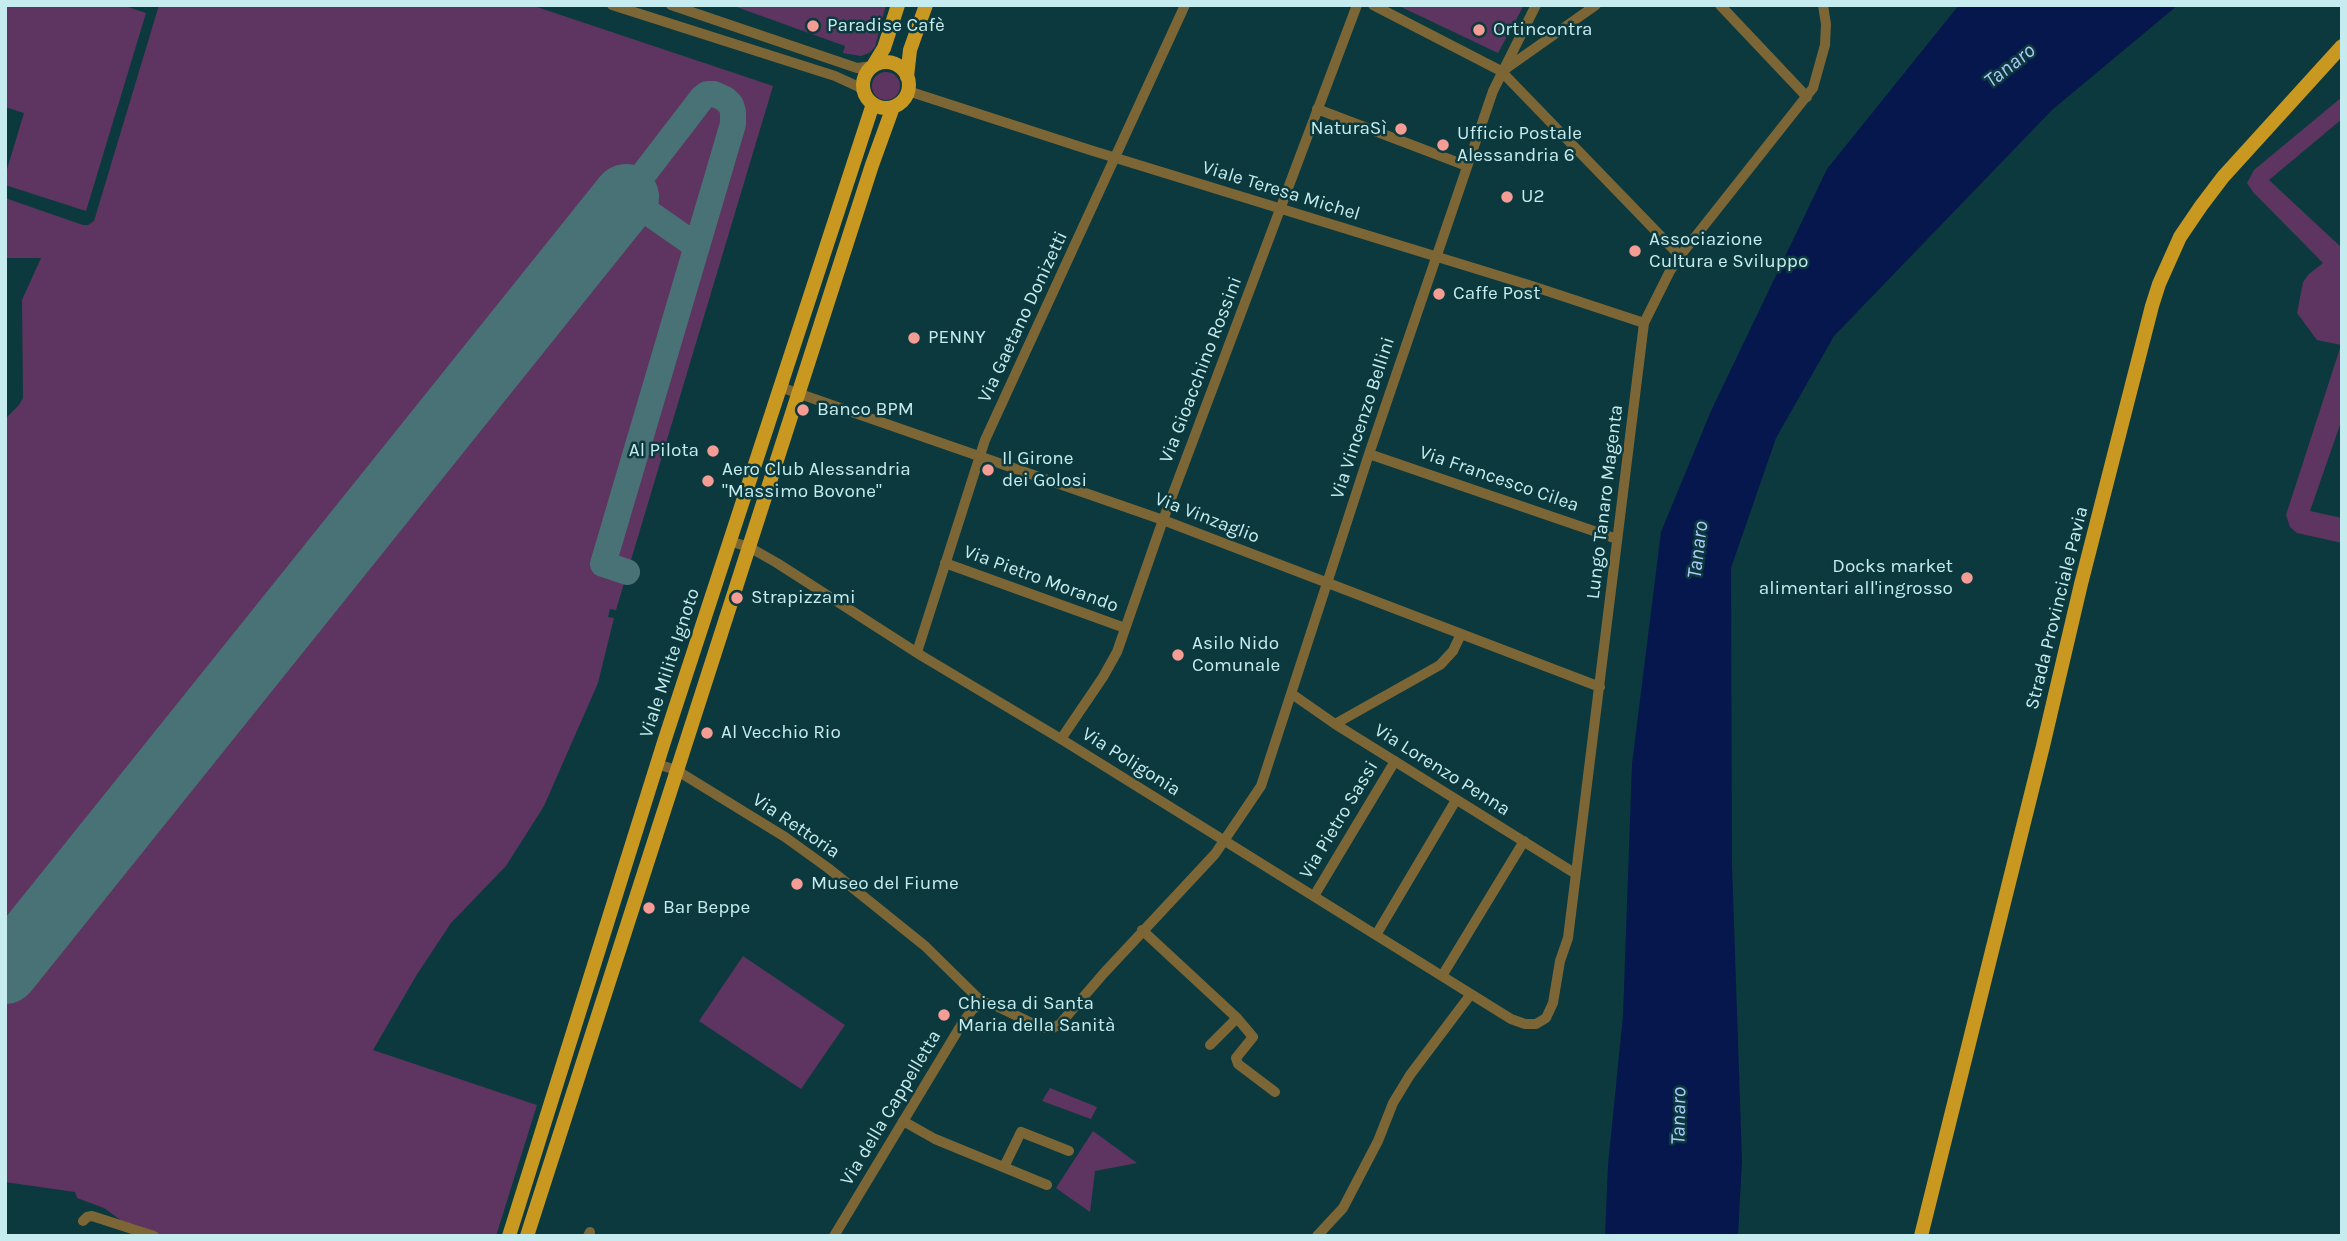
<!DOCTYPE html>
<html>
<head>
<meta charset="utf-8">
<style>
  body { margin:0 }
  #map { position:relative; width:2347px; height:1241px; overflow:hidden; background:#0c393d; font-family:Karla,sans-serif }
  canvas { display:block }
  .frame { position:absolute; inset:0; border:7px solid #c6ecef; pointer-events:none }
</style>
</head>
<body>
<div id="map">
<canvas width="2347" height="1241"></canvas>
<div class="frame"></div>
</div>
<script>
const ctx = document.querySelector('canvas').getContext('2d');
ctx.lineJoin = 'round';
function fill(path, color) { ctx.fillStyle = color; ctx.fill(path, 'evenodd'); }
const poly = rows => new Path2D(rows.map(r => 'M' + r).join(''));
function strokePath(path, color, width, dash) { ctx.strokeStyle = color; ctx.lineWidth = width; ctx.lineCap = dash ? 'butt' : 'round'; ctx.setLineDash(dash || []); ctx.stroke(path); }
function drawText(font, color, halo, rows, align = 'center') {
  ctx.font = font + ' Karla,sans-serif'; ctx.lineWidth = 5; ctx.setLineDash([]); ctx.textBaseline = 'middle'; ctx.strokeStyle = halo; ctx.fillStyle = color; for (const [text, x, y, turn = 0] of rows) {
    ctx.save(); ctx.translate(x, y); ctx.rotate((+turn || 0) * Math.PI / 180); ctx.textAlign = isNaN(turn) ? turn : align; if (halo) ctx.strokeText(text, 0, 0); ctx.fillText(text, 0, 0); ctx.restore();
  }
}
fill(poly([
  [5,5,122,5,146,13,86,211,5,185,5,176,24,113,5,107],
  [159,5,531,5,773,86,616,610,610,609,608,617,614,618,598,683,544,806,506,866,451,923,416,976,373,1050,537,1105,496,1236,164,1236,126,1224,104,1208,77,1198,75,1192,5,1182,5,419,19,405,23,398,22,300,41,258,5,258,5,198,83,225,88,225,94,221],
  [731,5,886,5,875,47,869,53,861,56,843,53,845,46],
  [1397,5,1524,5,1498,53],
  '872 86a14 14 0 1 1 28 0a14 14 0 1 1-28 0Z',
  [2342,97,2342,119,2269,180,2342,248,2342,419,2310,511,2342,518,2342,543,2297,533,2290,527,2286,515,2341,345,2317,340,2297,313,2303,282,2309,274,2323,263,2253,192,2247,183,2254,170],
  [743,956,845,1025,801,1089,699,1021],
  [1050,1088,1097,1107,1091,1119,1042,1101],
  [1093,1131,1137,1163,1095,1171,1090,1212,1056,1188]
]), '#5d3560');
fill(poly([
  [1959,5,2178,5,2052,110,1834,336,1776,438,1731,568,1732,865,1742,1161,1738,1236,1605,1236,1608,1165,1623,1016,1632,764,1661,532,1711,411,1827,169]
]), '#05174c');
strokePath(poly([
  [627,572,603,564,733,124,733,112,731,105,725,99,714,94,707,94,702,98,626,197,695,245]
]), '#487276', 26);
strokePath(poly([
  [5,971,626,197]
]), '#487276', 66);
strokePath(poly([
  [612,5,835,76,859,87,864,93],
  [671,5,857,68,873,66],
  [1373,5,1501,71,1680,256],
  [1720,5,1807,97],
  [1504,70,1596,5],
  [908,91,1090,150,1532,286,1644,323],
  [1317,109,1467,166],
  [780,387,1163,520,1600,687],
  [1369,454,1617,539],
  [729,541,749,547,777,563,922,656,1061,739,1511,1019,1525,1024,1536,1024,1546,1018,1553,1003,1560,961,1568,938,1644,323,1670,271,1680,256,1813,88,1825,45,1826,24,1823,5],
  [945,563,1125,628],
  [917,652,985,440,1185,5],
  [1292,694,1335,724,1576,874],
  [1335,724,1440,665,1453,651,1461,634],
  [1061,739,1103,677,1117,652,1163,520,1357,5],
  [657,764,676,770,785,837,828,868,925,946,983,1003],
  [1314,896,1395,761],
  [1142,930,1237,1018,1210,1045],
  [1376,935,1456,800],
  [1442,976,1524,841],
  [983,1003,990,1003,1042,1028,1053,1028,1060,1024,1104,973,1215,854,1261,786,1369,454,1493,91,1536,5],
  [1237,1018,1253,1037,1236,1058,1238,1064,1275,1092],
  [903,1121,935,1139,1047,1185],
  [1004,1167,1021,1132,1069,1151],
  [83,1221,87,1217,92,1216,154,1236],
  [588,1236,590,1232],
  [834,1236,963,1022,973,1009,983,1003],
  [1317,1236,1343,1208,1378,1141,1393,1103,1410,1075,1471,994]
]), '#7d6636', 10);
strokePath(poly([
  '863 85a23 23 0 1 1 46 0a23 23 0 1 1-46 0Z',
  [873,66,884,48,898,5],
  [907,77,910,50,926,5],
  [509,1236,664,742,873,104],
  [527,1236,872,165,893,107],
  [1921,1236,2043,746,2081,584,2152,306,2159,284,2180,237,2201,206,2223,177,2342,46]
]), '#c89821', 14);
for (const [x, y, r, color] of [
  [813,26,7,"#f59c95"],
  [1479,30,7,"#f59c95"],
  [1401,129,7,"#f59c95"],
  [1443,145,7,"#f59c95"],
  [1507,197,7,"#f59c95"],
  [1635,251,7,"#f59c95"],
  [1439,294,7,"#f59c95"],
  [914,338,7,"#f59c95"],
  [803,410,7,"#f59c95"],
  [713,451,7,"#f59c95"],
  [988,470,7,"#f59c95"],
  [708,481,7,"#f59c95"],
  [1967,578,7,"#f59c95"],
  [737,598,7,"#f59c95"],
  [1178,655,7,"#f59c95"],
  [707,733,7,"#f59c95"],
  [797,884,7,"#f59c95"],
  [649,908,7,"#f59c95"],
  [944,1015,7,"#f59c95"]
]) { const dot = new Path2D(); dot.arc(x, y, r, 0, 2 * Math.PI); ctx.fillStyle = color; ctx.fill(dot); strokePath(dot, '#0c393d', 2.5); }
drawText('19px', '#c6ecef', '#0c393d', [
  ["Paradise Cafè",827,26],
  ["Ortincontra",1493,30],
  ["NaturaSì",1387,129,"right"],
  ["Ufficio Postale",1457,134],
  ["Alessandria 6",1457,156],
  ["U2",1521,197],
  ["Associazione",1649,240],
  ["Cultura e Sviluppo",1649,262],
  ["Caffe Post",1453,294],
  ["PENNY",928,338],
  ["Banco BPM",817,410],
  ["Al Pilota",699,451,"right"],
  ["Il Girone",1002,459],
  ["dei Golosi",1002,481],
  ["Aero Club Alessandria",722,470],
  ["\"Massimo Bovone\"",722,492],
  ["Docks market",1953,567,"right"],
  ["alimentari all'ingrosso",1953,589,"right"],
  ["Strapizzami",751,598],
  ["Asilo Nido",1192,644],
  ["Comunale",1192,666],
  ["Al Vecchio Rio",721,733],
  ["Museo del Fiume",811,884],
  ["Bar Beppe",663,908],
  ["Chiesa di Santa",958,1004],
  ["Maria della Sanità",958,1026]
], 'left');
drawText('19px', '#c6ecef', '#0c393d', [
  ["Viale Teresa Michel",1281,191,17],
  ["Via Gaetano Donizetti",1023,317,-65],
  ["Via Gioacchino Rossini",1201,370,-69],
  ["Via Vincenzo Bellini",1363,418,-72],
  ["Via Francesco Cilea",1499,479,19],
  ["Lungo Tanaro Magenta",1605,502,-83],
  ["Via Vinzaglio",1207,518,21],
  ["Via Pietro Morando",1041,579,20],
  ["Strada Provinciale Pavia",2057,608,-76],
  ["Viale Milite Ignoto",670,663,-72],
  ["Via Poligonia",1131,762,32],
  ["Via Lorenzo Penna",1442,770,32],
  ["Via Pietro Sassi",1339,820,-59],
  ["Via Rettoria",796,826,34],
  ["Via della Cappelletta",891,1108,-59]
]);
drawText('italic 21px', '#b0c9fd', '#0c393d', [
  ["Tanaro",2010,66,-38],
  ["Tanaro",1698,550,-83],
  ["Tanaro",1679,1116,-89]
]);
</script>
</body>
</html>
